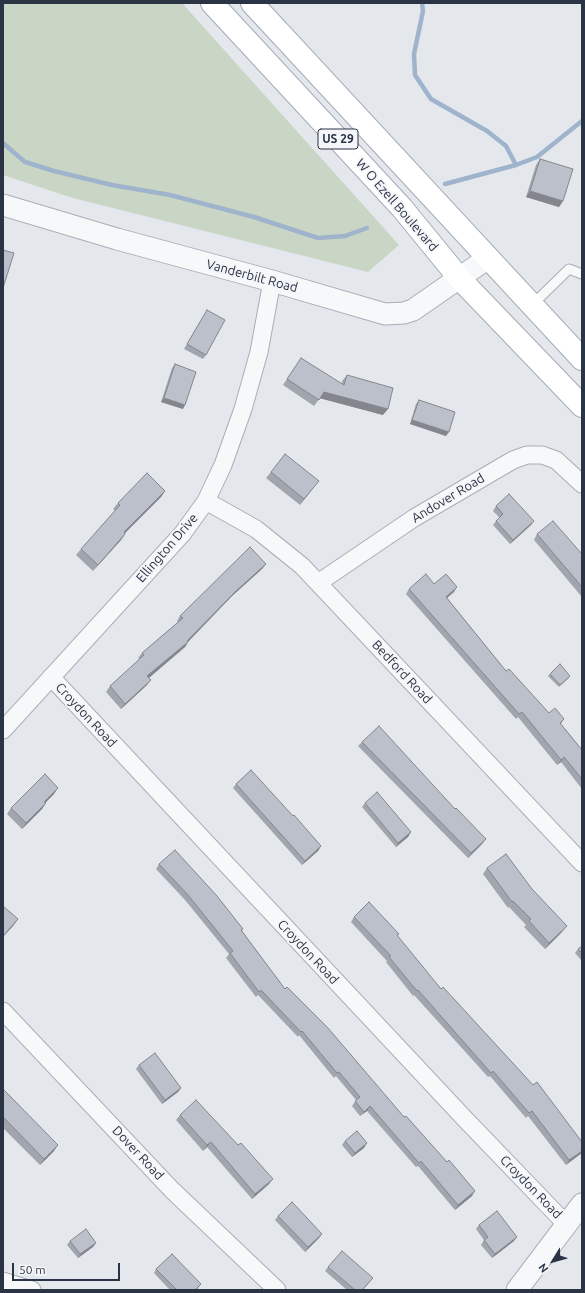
<!DOCTYPE html>
<html>
<head>
<meta charset="utf-8">
<style>
  body { margin:0 }
  #map { position:relative; width:585px; height:1293px; overflow:hidden; background:#e4e7ec; font-family:Ubuntu,sans-serif }
  canvas { display:block }
  .frame { position:absolute; inset:0; border:4px solid #2b3445; pointer-events:none }
  .north { position:absolute; left:533px; top:1241px; width:40px; height:40px; -webkit-text-stroke:3px #f4f6f9; paint-order:stroke; rotate:233deg; font-size:11px; font-weight:700; line-height:16px; text-align:center; color:#2b3445 }
  .north::after { content:''; display:block; margin:auto; width:14px; height:18px; background:#2b3445; clip-path:polygon(50% 0,100% 100%,50% 72%,0 100%) }
  .scale { position:absolute; left:12px; top:1263px; width:108px; height:18px; box-sizing:border-box; border:2px solid #2b3445; border-top:0; padding-left:5px; font-size:12px; line-height:14px; white-space:nowrap; color:#2b3445; -webkit-text-stroke:3px #f4f6f9; paint-order:stroke }
</style>
</head>
<body>
<div id="map">
<canvas width="585" height="1293"></canvas>
<div class="frame"></div>
<div class="north">N</div>
<div class="scale">50 m</div>
</div>
<script>
const ctx = document.querySelector('canvas').getContext('2d');
ctx.lineJoin = 'round';
function fill(path, color) { ctx.fillStyle = color; ctx.fill(path, 'evenodd'); }
const poly = rows => new Path2D(rows.map(r => 'M' + r).join(''));
function strokePath(path, color, width, dash) { ctx.strokeStyle = color; ctx.lineWidth = width; ctx.lineCap = dash ? 'butt' : 'round'; ctx.setLineDash(dash || []); ctx.stroke(path); }
function drawText(font, color, halo, rows, align = 'center') {
  ctx.font = font + ' Ubuntu,sans-serif'; ctx.lineWidth = 4; ctx.setLineDash([]); ctx.textBaseline = 'middle'; ctx.strokeStyle = halo; ctx.fillStyle = color; for (const [text, x, y, turn = 0] of rows) {
    ctx.save(); ctx.translate(x, y); ctx.rotate((+turn || 0) * Math.PI / 180); ctx.textAlign = isNaN(turn) ? turn : align; if (halo) ctx.strokeText(text, 0, 0); ctx.fillText(text, 0, 0); ctx.restore();
  }
}
fill(poly([
  [3,3,182,3,399,245,368,272,73,198,3,175]
]), '#c9d6c5');
strokePath(poly([
  [422,3,423,11,414,54,415,75,431,99,487,131,506,146,516,165],
  [3,143,25,162,54,171,112,185,170,195,254,217,318,238,345,236,367,228],
  [445,184,516,165,537,157,582,121]
]), '#9fb4cc', 4.5);
const service = poly([
  [532,305,569,269,582,274]
]);
const minor = poly([
  [206,501,256,529,302,566,582,863],
  [318,583,414,518,513,460,527,455,542,455,556,460,582,484],
  [51,677,465,1119,567,1225],
  [3,730,183,533,206,501,223,465,243,409,259,352,272,281],
  [3,1011,172,1190,277,1290],
  [3,1281,32,1290]
]);
const tertiary = poly([
  [3,205,117,239,272,281,385,314,404,313,413,310,488,258],
  [517,1290,582,1204]
]);
const primary = poly([
  [212,3,402,208,460,279,582,406],
  [252,3,582,359]
]);
strokePath(service, '#a9aeb7', 11);
strokePath(minor, '#a9aeb7', 19);
strokePath(tertiary, '#a9aeb7', 23);
strokePath(primary, '#a3abb8', 24);
strokePath(service, '#f7f8fa', 9);
strokePath(minor, '#f7f8fa', 17);
strokePath(tertiary, '#f7f8fa', 21);
strokePath(primary, '#fff', 22);
fill(poly([
  [540,159,563,201,559,207,526,197,536,165],
  [207,310,206,355,203,359,184,349],
  [175,364,183,409,161,402,172,368],
  [297,364,342,384,342,381,347,375,383,415,320,398,314,406,283,385],
  [419,400,446,436,410,424,416,404],
  [271,472,314,487,300,505,266,478],
  [165,491,161,497,125,533,125,534,121,540,93,571,76,555,81,549,115,511,113,509,118,503],
  [496,506,534,521,531,525,510,544,493,525,496,521,500,518,493,511],
  [537,534,582,554,582,597,534,540],
  [266,564,262,569,232,596,188,642,185,647,149,678,147,685,121,709,106,692,110,686,140,659,138,658,142,653,178,622,177,621,180,616],
  [434,584,454,592,447,598,506,671,549,713,564,719,561,724,582,750,582,789,561,762,557,765,518,717,516,719,406,594,409,589],
  [550,674,569,678,559,687,548,676],
  [362,742,455,809,486,839,482,844,468,858,358,746],
  [236,784,293,816,321,846,318,851,302,865,233,788],
  [54,794,45,803,42,809,22,829,7,814,11,808],
  [365,803,411,832,408,837,396,847,362,807],
  [159,864,242,931,285,989,472,1196,455,1210,418,1166,416,1167,367,1111,360,1116,352,1106,356,1100,336,1076,334,1078,299,1035,298,1037,258,995,256,997,226,958,229,954,185,900,156,869],
  [487,868,562,932,545,949,524,927,526,925,509,907,508,908,483,874],
  [354,917,397,936,441,989,582,1142,566,1165,528,1116,526,1118,490,1076,488,1077,414,995,413,996,386,962,387,961,351,922],
  [582,946,582,961,575,953,578,949],
  [139,1065,181,1088,178,1092,162,1104,136,1069],
  [3,1089,54,1151,40,1165,3,1128],
  [180,1115,238,1145,269,1184,252,1199,207,1147,203,1151,176,1120],
  [345,1141,364,1148,352,1157,342,1145],
  [278,1216,322,1234,319,1238,305,1252,275,1220],
  [479,1225,514,1241,492,1258,481,1245,484,1240,476,1229],
  [70,1241,96,1243,93,1247,78,1258,67,1245],
  [328,1267,373,1278,363,1290,347,1290,325,1271],
  [156,1269,201,1284,197,1290,170,1290,154,1273]
]), '#a1a5ae');
fill(poly([
  [530,191,563,201,559,207,526,197],
  [324,392,388,409,383,415,319,398],
  [164,398,185,405,183,409,161,402],
  [412,420,449,432,446,436,410,424],
  [319,481,314,487,300,505,304,499],
  [165,491,161,497,120,538,124,532],
  [534,521,531,525,510,544,513,540],
  [125,534,121,540,93,571,98,565],
  [266,564,262,569,232,596,185,645,188,642,185,647,144,682,147,676,187,641,236,591],
  [457,587,454,592,442,602,446,597],
  [151,680,147,685,121,709,125,704],
  [564,757,561,762,557,765,561,760],
  [58,788,54,794,40,808,44,802],
  [46,803,42,809,22,829,26,823],
  [411,832,408,837,396,847,398,843],
  [486,839,482,844,468,858,471,853],
  [321,846,318,851,302,865,305,861],
  [18,919,14,925,3,937,4,935],
  [567,926,562,932,545,949,549,943],
  [181,1088,178,1092,162,1104,165,1100],
  [370,1106,367,1111,360,1116],
  [211,1142,207,1147,203,1151,207,1145],
  [367,1143,364,1148,352,1157,355,1153],
  [58,1145,54,1151,40,1165,44,1159],
  [582,1151,582,1153,566,1165,569,1160],
  [273,1179,269,1184,252,1199,255,1194],
  [475,1191,472,1196,455,1210,458,1205],
  [322,1234,319,1238,305,1252,308,1247],
  [517,1237,514,1241,492,1258,495,1254],
  [96,1243,93,1247,78,1258,80,1254]
]), '#83868d');
const building = poly([
  [540,159,573,169,563,201,530,191,540,159],
  [3,250,14,253,3,288,3,250],
  [207,310,225,320,206,355,187,344,207,310],
  [301,358,344,385,347,375,393,388,388,409,324,392,319,400,287,379,301,358],
  [175,364,196,372,185,405,164,398,175,364],
  [419,400,455,412,449,432,412,420,419,400],
  [285,454,319,481,304,499,271,472,285,454],
  [147,473,165,491,124,532,125,534,98,565,81,549,120,505,118,503,147,473],
  [509,494,534,521,513,540,496,521,503,514,496,506,509,494],
  [553,521,582,554,582,587,537,534,553,521],
  [250,547,266,564,236,591,187,641,188,642,147,676,151,680,125,704,110,686,144,655,142,653,183,618,180,616,250,547],
  [426,574,434,584,446,574,457,587,446,597,506,671,509,669,549,713,555,708,564,719,560,723,582,750,582,779,564,757,561,760,522,712,519,714,409,589,426,574],
  [560,664,570,676,560,685,550,674,560,664],
  [379,726,455,809,456,808,486,839,471,853,362,742,379,726],
  [251,770,293,816,294,815,321,846,305,861,236,784,251,770],
  [45,774,58,788,44,802,46,803,26,823,11,808,45,774],
  [377,792,411,832,398,843,365,803,377,792],
  [175,850,217,896,243,929,241,930,285,989,287,987,328,1028,404,1117,406,1116,447,1162,449,1160,475,1191,458,1205,421,1161,419,1163,370,1106,364,1112,355,1101,360,1097,339,1072,337,1073,302,1031,301,1032,261,990,259,992,230,953,233,951,188,895,159,864,175,850],
  [506,854,532,889,567,926,549,943,529,921,531,919,513,901,512,902,487,868,506,854],
  [369,902,399,934,397,935,441,989,443,987,533,1085,537,1082,582,1142,582,1151,569,1160,532,1111,529,1113,493,1071,491,1073,418,990,417,991,389,957,391,956,354,917,369,902],
  [3,906,18,919,4,935,3,934,3,906],
  [582,946,582,953,578,949,582,946],
  [155,1053,181,1088,165,1100,139,1065,155,1053],
  [3,1089,58,1145,44,1159,3,1117,3,1089],
  [196,1100,238,1145,241,1143,273,1179,255,1194,211,1142,207,1145,180,1115,196,1100],
  [357,1131,367,1143,355,1153,345,1141,357,1131],
  [292,1202,322,1234,308,1247,278,1216,292,1202],
  [497,1211,517,1237,495,1254,484,1240,488,1237,479,1225,497,1211],
  [86,1229,96,1243,80,1254,70,1241,86,1229],
  [342,1251,373,1278,362,1290,355,1290,328,1267,342,1251],
  [172,1254,201,1284,195,1290,177,1290,156,1269,172,1254]
]);
fill(building, '#bbc0ca');
strokePath(building, '#83868d', 1);
for (const [x, y, w] of [
  [338,139,40]
]) { const box = new Path2D(); box.roundRect(x - w / 2, y - 10, w, 20, 3); ctx.fillStyle = '#f4f6f9'; ctx.fill(box); strokePath(box, '#2b3445', 1); }
drawText('bold 12px', '#2b3445', null, [
  ["US 29",338,139]
]);
drawText('13px', '#2b3445', '#f4f6f9', [
  ["W O Ezell Boulevard",397,205,49],
  ["Vanderbilt Road",252,276,15],
  ["Andover Road",448,498,-31],
  ["Ellington Drive",167,548,-49],
  ["Bedford Road",402,672,47],
  ["Croydon Road",86,715,47],
  ["Croydon Road",308,952,47],
  ["Dover Road",138,1153,47],
  ["Croydon Road",531,1187,46]
]);
</script>
</body>
</html>
